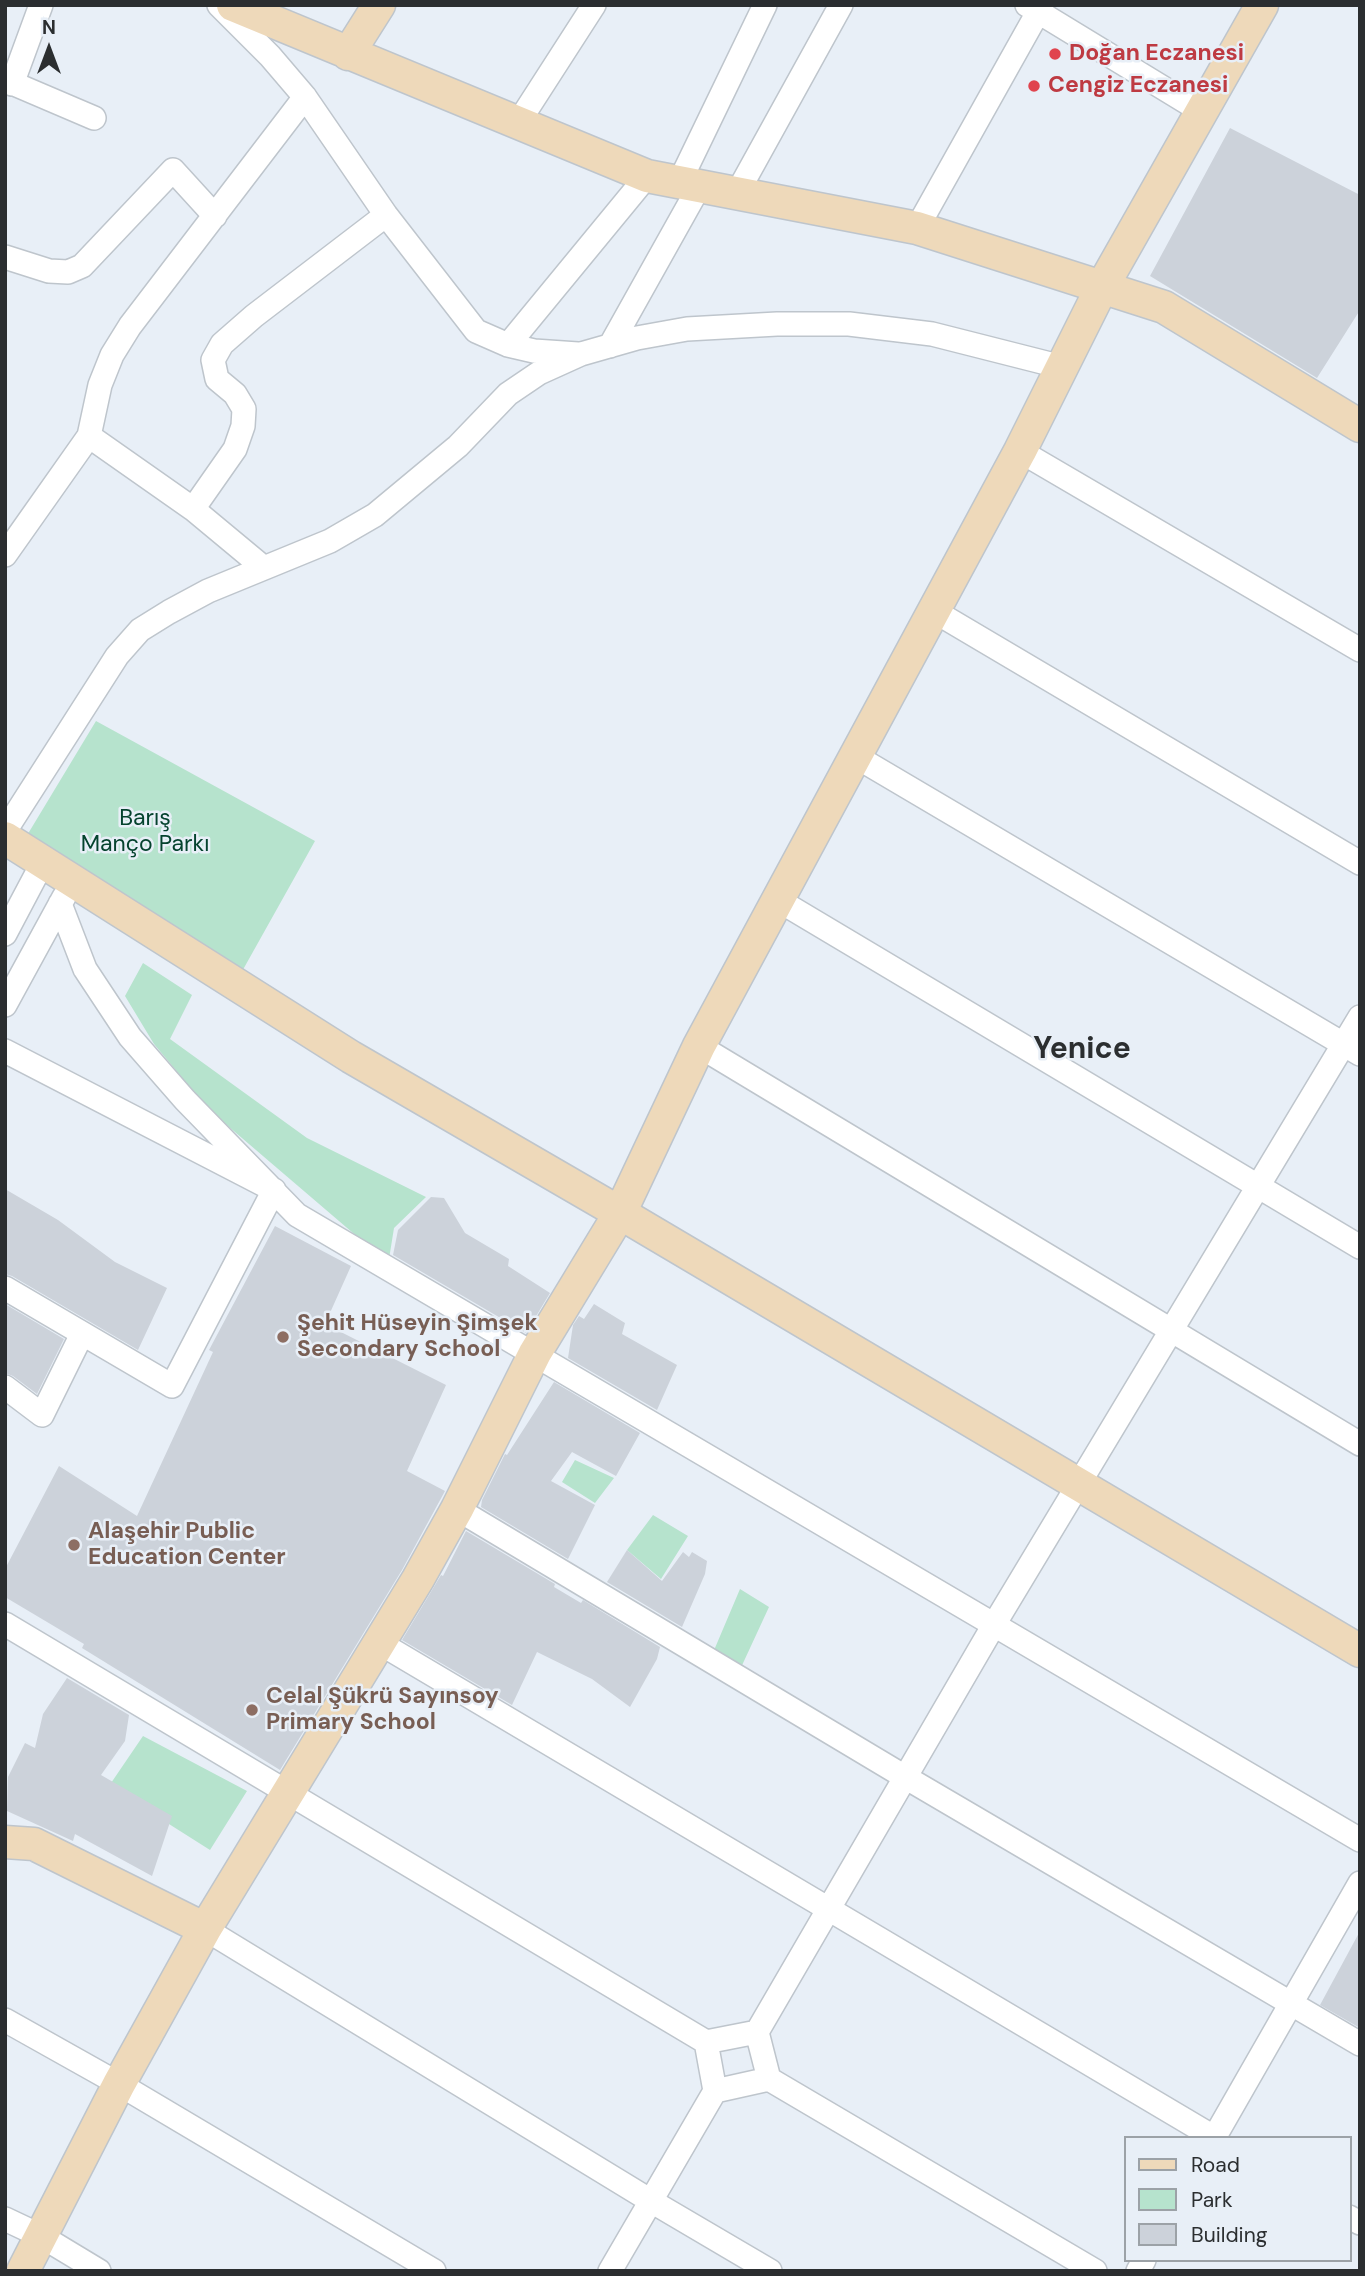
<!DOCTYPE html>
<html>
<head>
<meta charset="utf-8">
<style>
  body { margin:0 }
  #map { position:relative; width:1365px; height:2276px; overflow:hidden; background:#e8eff7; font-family:"DM Sans",sans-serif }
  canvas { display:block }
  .frame { position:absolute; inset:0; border:7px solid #2b2e30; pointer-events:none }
  .legend { position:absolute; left:1124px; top:2136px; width:228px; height:126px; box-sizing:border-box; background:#e8eff7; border:2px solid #9ca2a7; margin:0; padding:9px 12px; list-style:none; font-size:21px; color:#2b2e30 }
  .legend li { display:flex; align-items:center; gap:14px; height:35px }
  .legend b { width:35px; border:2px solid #9ca2a7 }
  .north { position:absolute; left:14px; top:14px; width:70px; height:70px; -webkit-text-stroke:5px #e8eff7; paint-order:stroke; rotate:0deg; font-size:19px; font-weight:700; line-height:28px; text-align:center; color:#2b2e30 }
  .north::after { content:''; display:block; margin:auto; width:24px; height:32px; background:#2b2e30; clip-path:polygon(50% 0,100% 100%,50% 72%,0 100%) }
</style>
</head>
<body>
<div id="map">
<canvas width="1365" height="2276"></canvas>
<div class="frame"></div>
<ul class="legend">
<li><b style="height:9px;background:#eed9ba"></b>Road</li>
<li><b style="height:19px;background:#b6e3cd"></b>Park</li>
<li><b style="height:19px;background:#ccd2da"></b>Building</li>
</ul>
<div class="north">N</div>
</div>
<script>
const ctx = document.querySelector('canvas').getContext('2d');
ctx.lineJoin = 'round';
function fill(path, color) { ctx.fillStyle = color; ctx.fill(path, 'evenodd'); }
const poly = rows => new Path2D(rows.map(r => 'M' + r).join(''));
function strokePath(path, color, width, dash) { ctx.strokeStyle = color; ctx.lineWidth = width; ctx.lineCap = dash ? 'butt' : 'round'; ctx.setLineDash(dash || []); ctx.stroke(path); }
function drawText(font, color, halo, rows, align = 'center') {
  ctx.font = font + ' "DM Sans",sans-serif'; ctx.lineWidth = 5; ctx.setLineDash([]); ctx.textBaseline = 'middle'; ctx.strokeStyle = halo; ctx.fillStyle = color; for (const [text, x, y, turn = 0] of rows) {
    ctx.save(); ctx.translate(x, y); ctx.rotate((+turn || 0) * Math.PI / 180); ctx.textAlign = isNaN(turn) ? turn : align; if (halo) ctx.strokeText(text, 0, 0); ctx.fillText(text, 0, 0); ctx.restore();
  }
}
fill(poly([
  [96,721,315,841,240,975,23,842],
  [143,963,192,995,170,1039,307,1138,426,1197,394,1228,389,1259,360,1239,208,1109,154,1044,125,996],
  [575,1460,614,1478,595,1503,562,1482],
  [653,1515,688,1536,661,1579,627,1550],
  [740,1589,769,1607,738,1674,712,1655],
  [143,1736,247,1791,210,1850,109,1786]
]), '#b6e3cd');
fill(poly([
  [1230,128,1360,195,1360,310,1317,378,1150,276],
  [5,1189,58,1220,115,1262,167,1288,138,1350,12,1276,5,1274],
  [431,1197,444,1198,465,1233,509,1259,508,1266,550,1293,526,1333,393,1255,398,1230],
  [275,1226,351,1266,325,1324,446,1385,407,1471,445,1491,402,1570,280,1770,82,1648,84,1644,5,1597,5,1569,59,1466,137,1516,213,1352,209,1350],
  [5,1304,64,1339,37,1394,13,1376,5,1373],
  [594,1304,625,1323,622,1334,677,1365,657,1410,568,1358,573,1325,579,1316,584,1319],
  [554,1382,640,1433,616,1476,572,1452,551,1481,595,1505,568,1559,481,1507,482,1500,505,1454,507,1455],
  [466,1531,555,1584,554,1587,581,1603,583,1600,660,1647,657,1659,630,1707,592,1679,537,1652,512,1705,402,1640,441,1575,443,1576],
  [627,1550,662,1581,683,1552,689,1557,692,1552,707,1561,705,1574,682,1627,607,1582],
  [67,1678,129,1715,125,1741,101,1775,172,1816,152,1876,75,1834,73,1841,7,1811,8,1777,25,1743,35,1748,43,1714],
  [1360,1931,1360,2028,1320,2005]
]), '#ccd2da');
const street = poly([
  [219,5,270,56,305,97,386,215,476,331,508,345,534,351,578,354],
  [1027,5,1201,111],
  [5,80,94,118],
  [12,84,41,5],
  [518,123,594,5],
  [679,183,765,5],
  [736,195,841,5],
  [917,228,1042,5],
  [5,257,49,271,68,272,82,266,173,170,215,216],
  [508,345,647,176],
  [610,346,699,187],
  [89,436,193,509,264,568],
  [1020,451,1360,650],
  [193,509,235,449,243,426,244,409,235,394,217,379,213,360,222,344,254,316,386,215],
  [5,555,89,436,100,385,112,355,130,326,305,97],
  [934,611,1360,863],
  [855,756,1360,1054],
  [5,831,117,656,140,630,169,612,208,591,330,541,375,515,458,446,508,394,539,373,581,354,637,338,687,329,777,324,849,324,932,334,1062,367],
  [778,900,1360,1247],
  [60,904,85,969,130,1037,185,1100,297,1215,1360,1840],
  [5,934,43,862],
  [5,1005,64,897],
  [699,1046,1360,1444],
  [5,1051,274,1190,172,1386,5,1288],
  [5,1387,42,1415,82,1334],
  [457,1509,905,1777,1360,2044],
  [5,1624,706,2042,757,2032],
  [378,1642,1215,2138],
  [205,1929,651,2201,770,2271],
  [5,2020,119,2084,434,2271],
  [769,2079,757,2032,995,1623,1360,1017],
  [715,2091,769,2079,1095,2271],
  [1214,2138,1360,1883],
  [1349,2217,1360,2223],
  [5,2219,41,2236,99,2271],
  [610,2271,715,2091,706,2042],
  [1138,2271,1144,2260]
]);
const secondary = poly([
  [233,5,647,176,917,228,1164,307,1360,426],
  [348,54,379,5],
  [5,838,351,1057,620,1213,1360,1651],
  [5,1842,34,1844,205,1929],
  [23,2271,119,2084,205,1929,418,1579,457,1509,535,1353,620,1213,699,1046,1020,451,1101,289,1262,5]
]);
strokePath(street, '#bec5cc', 26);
strokePath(secondary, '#bec5cc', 35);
strokePath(street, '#fff', 23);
strokePath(secondary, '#eed9ba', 32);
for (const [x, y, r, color] of [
  [1055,54,7,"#e0444e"],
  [1034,86,7,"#e0444e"],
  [283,1337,7,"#8d6e63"],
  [74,1545,7,"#8d6e63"],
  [252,1710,7,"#8d6e63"]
]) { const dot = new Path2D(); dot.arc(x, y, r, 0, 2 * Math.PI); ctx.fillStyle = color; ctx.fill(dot); strokePath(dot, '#e8eff7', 2.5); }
drawText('bold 23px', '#be3a42', '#e8eff7', [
  ["Doğan Eczanesi",1069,54],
  ["Cengiz Eczanesi",1048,86]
], 'left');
drawText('23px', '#05432e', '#e8eff7', [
  ["Barış",145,819],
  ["Manço Parkı",145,845]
]);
drawText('bold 23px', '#785e54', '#e8eff7', [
  ["Şehit Hüseyin Şimşek",297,1324],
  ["Secondary School",297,1350],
  ["Alaşehir Public",88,1532],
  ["Education Center",88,1558],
  ["Celal Şükrü Sayınsoy",266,1697],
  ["Primary School",266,1723]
], 'left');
drawText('bold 30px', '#2b2e30', '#e8eff7', [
  ["Yenice",1082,1050]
]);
</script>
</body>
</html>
